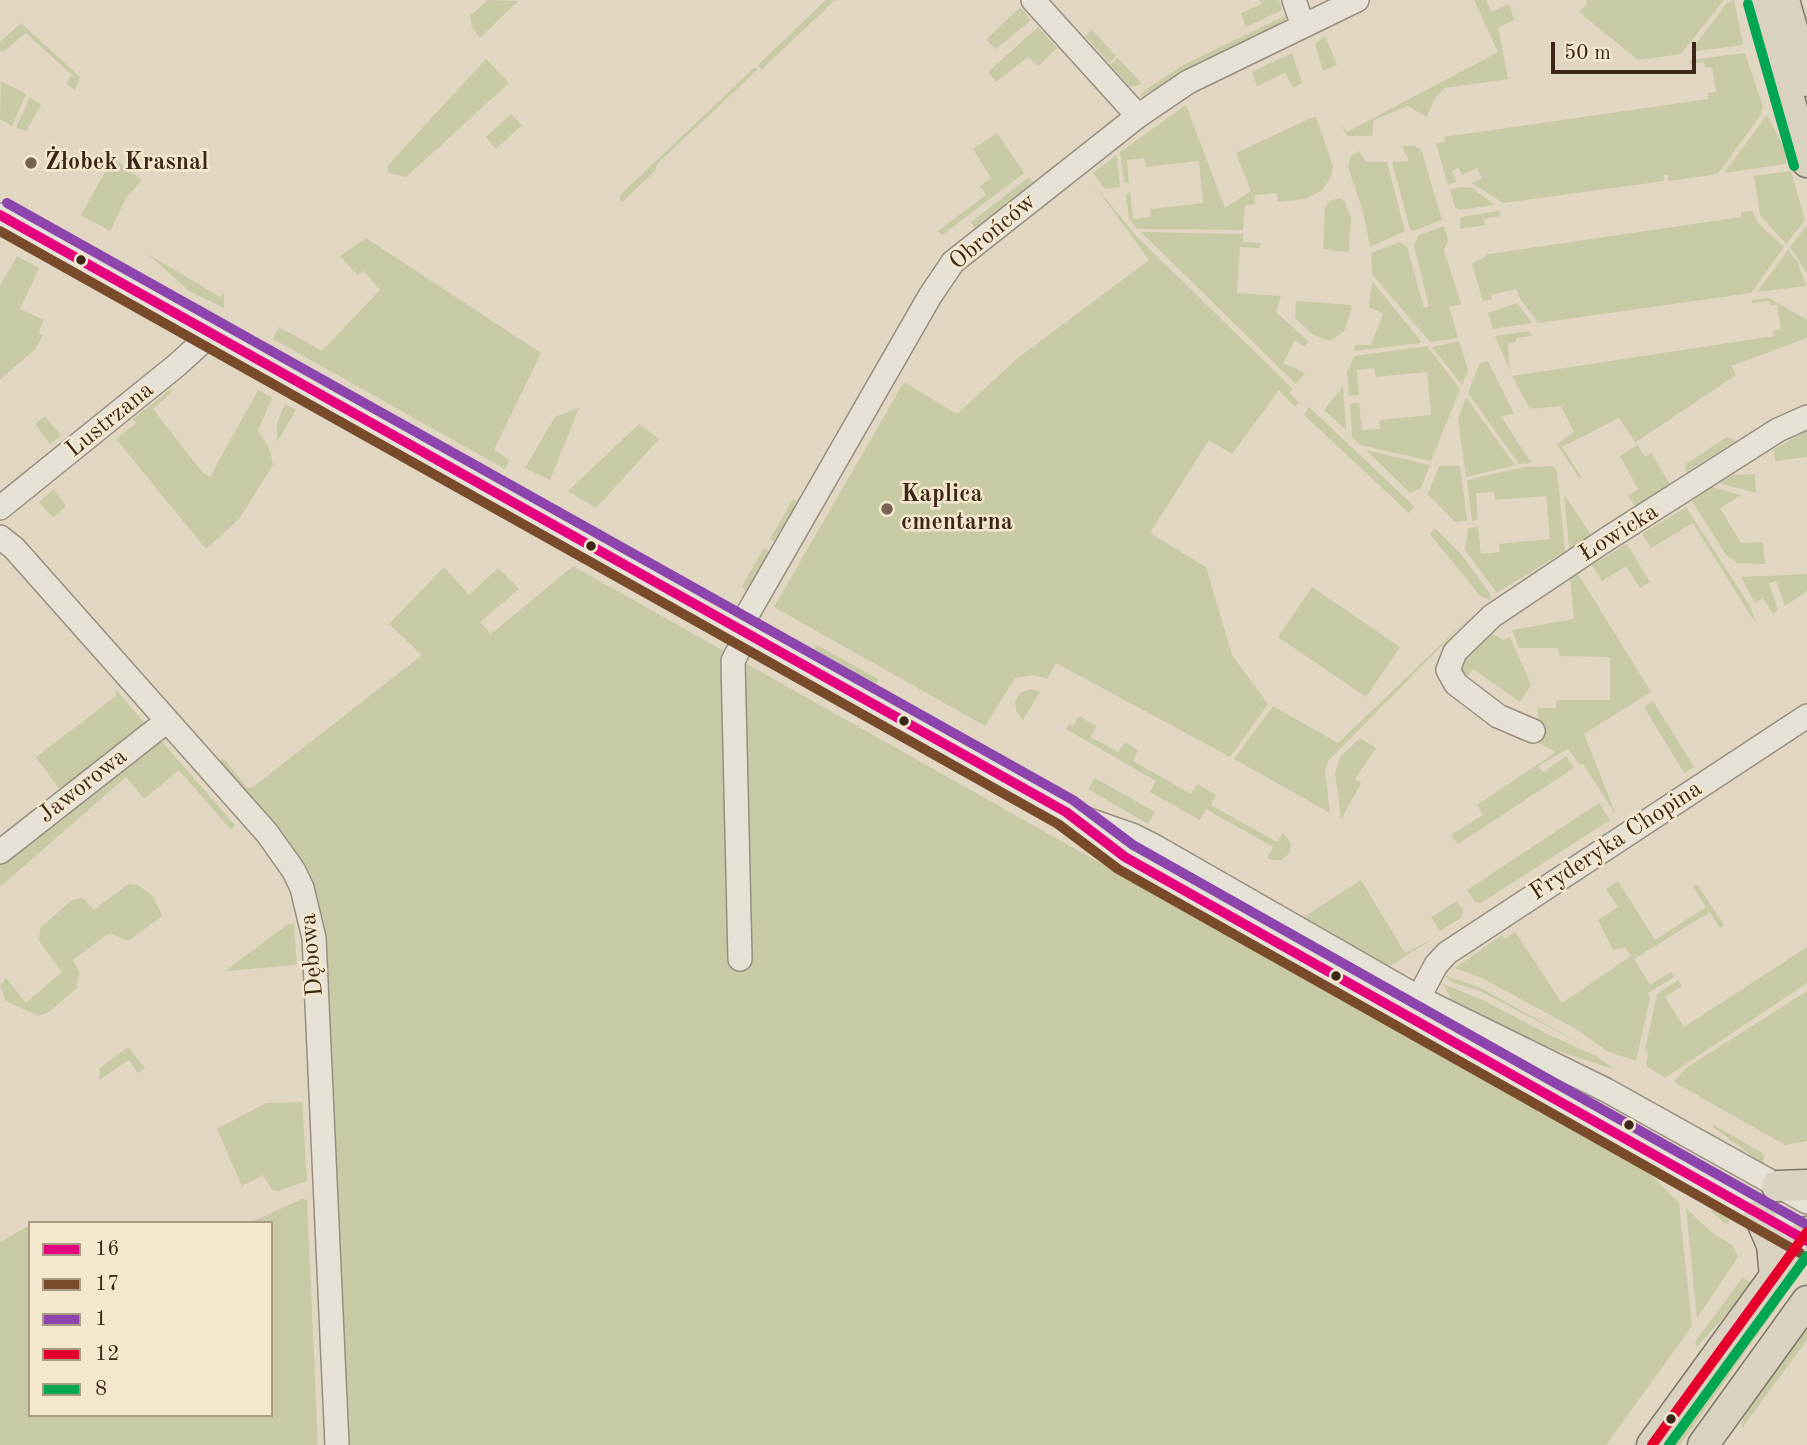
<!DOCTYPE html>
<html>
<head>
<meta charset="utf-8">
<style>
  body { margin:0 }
  #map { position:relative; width:1807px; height:1445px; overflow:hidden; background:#e0d6c1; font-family:"Old Standard TT",serif }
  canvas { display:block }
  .legend { position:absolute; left:28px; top:1221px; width:245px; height:196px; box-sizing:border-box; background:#f3e8ce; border:2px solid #aa9b85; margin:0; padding:9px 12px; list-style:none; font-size:21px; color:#3d2718 }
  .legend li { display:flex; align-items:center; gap:14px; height:35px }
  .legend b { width:35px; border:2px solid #aa9b85 }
  .scale { position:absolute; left:1551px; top:42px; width:145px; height:32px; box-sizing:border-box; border:4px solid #3d2718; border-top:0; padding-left:9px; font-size:21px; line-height:24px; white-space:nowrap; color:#3d2718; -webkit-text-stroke:5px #f3e8ce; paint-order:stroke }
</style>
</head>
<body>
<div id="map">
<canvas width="1807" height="1445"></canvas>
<ul class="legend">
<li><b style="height:9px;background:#e5007d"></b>16</li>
<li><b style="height:9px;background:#7a4b2a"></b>17</li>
<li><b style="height:9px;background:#8e44ad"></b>1</li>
<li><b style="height:9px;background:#e4002b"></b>12</li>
<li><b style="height:9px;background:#00a651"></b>8</li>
</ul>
<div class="scale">50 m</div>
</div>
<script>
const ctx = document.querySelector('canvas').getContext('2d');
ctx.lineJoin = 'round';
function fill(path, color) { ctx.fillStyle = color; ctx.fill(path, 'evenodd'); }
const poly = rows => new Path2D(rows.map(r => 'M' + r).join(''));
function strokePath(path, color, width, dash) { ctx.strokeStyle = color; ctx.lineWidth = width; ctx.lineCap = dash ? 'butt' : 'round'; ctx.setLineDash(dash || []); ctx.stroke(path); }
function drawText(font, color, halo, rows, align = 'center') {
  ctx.font = font + ' "Old Standard TT",serif'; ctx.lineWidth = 5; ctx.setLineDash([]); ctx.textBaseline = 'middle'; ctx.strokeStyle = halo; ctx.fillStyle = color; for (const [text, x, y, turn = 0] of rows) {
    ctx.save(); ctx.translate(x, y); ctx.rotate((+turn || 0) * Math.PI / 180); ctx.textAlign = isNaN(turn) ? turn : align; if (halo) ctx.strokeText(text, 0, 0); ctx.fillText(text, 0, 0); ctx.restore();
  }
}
fill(poly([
  [488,0,518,1,480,38,472,28,470,16],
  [826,0,835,0,761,70,758,65],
  [1260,0,1279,0,1282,10,1246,27,1241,13,1262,4],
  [1474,0,1486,0,1491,12,1509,4,1514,20,1498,27,1508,79,1445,88,1435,98,1426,117,1408,106,1374,120,1372,136,1347,136,1340,122,1347,132,1498,52],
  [1586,0,1724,0,1681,54,1638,60,1579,12,1587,4],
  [1734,0,1743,45,1690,52,1727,3],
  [1020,7,1031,20,996,49,986,40],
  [1289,14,1283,23,1138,98,1145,90,1183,65],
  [21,23,80,77,75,90,66,84,72,75,26,33,3,52,0,50,0,42],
  [1038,27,1057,48,1038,66,1028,57,996,82,988,72],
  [1091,29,1116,56,1109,63,1086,37],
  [1325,36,1337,65,1323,71,1315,44],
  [1292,53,1302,83,1293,88,1285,73,1257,86,1252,72],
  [1745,53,1763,107,1760,116,1718,174,1669,181,1668,175,1663,175,1664,181,1503,203,1472,183,1482,178,1477,168,1462,175,1459,168,1452,170,1456,182,1448,185,1436,144,1445,142,1444,137,1708,99,1708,93,1716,92,1712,67,1705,67,1704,62,1690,64,1690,60],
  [1118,58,1142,84,1130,87,1110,65],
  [486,59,509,83,406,177,389,173,387,167,391,162],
  [755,67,757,70,657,164,655,171,621,203,620,195],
  [1,81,26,94,12,126,0,119],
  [30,97,41,105,26,131,16,128],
  [1186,105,1225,208,1251,191,1236,153,1313,117,1316,117,1333,166,1330,179,1321,191,1305,199,1278,202,1277,193,1255,195,1255,204,1245,206,1243,230,1137,229,1129,218,1126,195,1130,192,1133,219,1151,217,1150,209,1203,203,1199,161,1146,167,1144,158,1127,160,1129,185,1124,182,1120,152],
  [511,114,522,125,496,149,486,137],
  [1767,115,1785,150,1786,164,1724,173],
  [997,133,1024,173,942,235,938,231,986,195,980,186,991,178,973,149],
  [1402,146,1415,146,1421,149,1442,220,1413,231,1410,229,1392,162,1409,161],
  [1359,151,1366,162,1387,162,1405,231,1370,247,1363,211,1348,167,1350,157],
  [1117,155,1120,187,1105,189,1093,173],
  [113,158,142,180,126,198,110,231,81,215],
  [1791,171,1805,220,1786,244,1760,215,1754,176],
  [1029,177,1033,184,975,228,971,222],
  [1092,182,1138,238,1293,389,1289,393,1299,402,1295,407,1279,390,1232,454,1209,440,1150,533,1206,567,1232,655,1268,704,1230,757,1056,663,1047,679,1034,675,1015,678,985,726,774,607,904,382,957,414,1019,357,1149,260],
  [1461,187,1472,188,1495,205,1459,210,1455,207,1450,190],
  [1340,198,1345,202,1351,218,1349,252,1323,249,1325,208,1330,201],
  [1499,211,1500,216,1484,219,1485,225,1460,229,1461,217],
  [1753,211,1758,223,1784,247,1751,293,1538,323,1519,297,1517,289,1491,295,1492,299,1483,301,1472,264,1489,254,1741,217,1741,212],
  [1444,226,1448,240,1444,250,1461,304,1449,307,1458,338,1430,342,1372,274,1371,253,1400,242,1407,247,1424,308,1429,307,1414,245,1419,235],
  [1806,226,1807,228,1807,273,1790,247],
  [1141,232,1243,234,1243,242,1261,243,1260,248,1240,247,1237,293,1281,296,1276,312,1308,341,1305,347,1295,340,1283,363,1305,373,1296,384],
  [366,238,541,353,494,450,510,460,505,469,273,339,279,327,322,351,380,290,364,271,357,275,340,256],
  [1788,250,1798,263,1806,286,1757,292],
  [148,254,220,297,224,293,224,308,189,291],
  [17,256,39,268,20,309,44,320,38,333,43,335,35,349,0,380,0,286],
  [1372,281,1421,341,1420,343,1354,351,1355,345,1371,345,1383,314,1369,307],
  [1769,298,1807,320,1807,338,1731,366,1736,375,1636,442,1645,457,1651,453,1670,484,1635,506,1628,496,1638,489,1620,456,1637,445,1619,418,1562,447,1582,478,1579,478,1557,444,1574,432,1561,406,1530,409,1512,376,1774,336,1773,331,1781,329,1777,305,1770,305,1769,301,1752,303,1752,300],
  [1296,301,1350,305,1352,308,1344,331,1330,341,1313,335,1295,318],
  [1517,303,1532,323,1493,329,1488,313],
  [1530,331,1531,336,1516,338,1516,342,1508,344,1510,370,1495,336],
  [1459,341,1468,370,1462,385,1432,347],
  [1427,346,1460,389,1431,461,1360,445,1352,437,1350,404,1359,403,1362,430,1380,429,1379,420,1431,415,1427,372,1376,377,1374,368,1357,370,1359,395,1349,396,1347,372,1354,356],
  [1488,361,1514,414,1501,416,1531,463,1519,464,1468,393,1480,363],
  [1343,386,1346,430,1324,410],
  [171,389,173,391,153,409,202,472,210,477,258,390,272,398,258,430,270,450,273,465,239,519,206,549,116,439,136,423,133,419],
  [1466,397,1515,465,1466,477,1458,419],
  [285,404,296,410,277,442,277,423],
  [1309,407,1414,506,1409,513,1304,415],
  [579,408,550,480,525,468,555,417],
  [45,416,61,436,50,444,35,424],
  [639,424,659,439,596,508,568,491],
  [1807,431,1807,457,1775,461,1774,449],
  [1727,437,1736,441,1686,472,1686,464],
  [1366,450,1430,465,1421,488,1410,493],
  [1439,466,1460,466,1467,521,1455,522,1428,494],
  [1553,466,1557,471,1565,551,1497,593,1465,550,1468,528,1478,527,1481,554,1500,552,1499,544,1550,539,1546,496,1495,500,1494,492,1476,493,1478,520,1472,521,1467,480,1524,467],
  [1755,474,1756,493,1719,483,1733,475],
  [1712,487,1741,495,1720,508,1741,543,1763,542,1765,564,1738,563,1726,555,1692,501],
  [54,489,66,506,53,518,39,502],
  [1564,494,1591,535,1569,549],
  [793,499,798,503,774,541,770,539],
  [1686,507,1750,606,1756,624,1693,523,1651,548,1642,534],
  [1435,528,1461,554,1491,595,1490,600,1480,596,1430,534],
  [1627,544,1650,582,1640,588,1626,566,1602,581,1592,565],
  [764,548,770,553,747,593,742,586],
  [573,566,1647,1171,1679,1203,1692,1326,1606,1445,347,1445,323,928,316,898,218,763,223,758,248,788,253,787,422,655,389,624,444,567,469,595,498,568,519,589,480,622,491,634],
  [1578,574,1651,692,1584,734,1616,815,1583,764,1580,765,1568,749,1538,766,1543,772,1566,756,1574,768,1458,844,1451,835,1483,815,1477,805,1556,752,1537,742,1538,708,1556,708,1557,700,1610,700,1610,657,1559,656,1558,648,1519,648,1512,630,1574,619,1570,578],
  [1807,574,1807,591,1785,606,1776,581,1769,583,1778,610,1773,614,1763,598,1755,603,1741,577],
  [1312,587,1400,647,1366,697,1278,637],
  [1474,613,1328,761,1325,770,1330,813,1234,759,1273,706,1338,743],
  [1487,630,1503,640,1510,637,1531,685,1520,702,1473,669,1464,680,1456,666],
  [817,645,878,679,875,685,815,650],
  [1032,689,1040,692,1023,720,1016,711,1015,702,1020,693],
  [116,690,146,725,62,793,36,757,116,696],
  [1653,701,1694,767,1684,773,1644,707],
  [1079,716,1096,726,1091,737,1118,752,1125,742,1138,750,1133,761,1191,794,1197,784,1216,795,1211,805,1277,842,1283,833,1291,843,1289,854,1281,860,1272,860,1267,858,1273,847,1206,809,1200,820,1150,792,1156,781,1066,729,1069,724,1073,726],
  [156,735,235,825,231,830,179,770,144,799,126,777,0,887,0,861],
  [1360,738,1376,748,1355,779,1361,783,1341,820,1335,772,1341,756],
  [1095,778,1155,812,1148,824,1088,789],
  [1599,803,1610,820,1481,903,1475,902,1467,890],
  [1361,880,1405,953,1433,939,1390,966,1302,918],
  [1618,881,1655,940,1706,907,1693,886,1697,884,1724,925,1720,928,1710,912,1634,959,1650,985,1671,972,1674,977,1648,993,1650,998,1636,1061,1607,1051,1576,1029,1482,978,1455,968,1502,935,1504,939,1515,932,1562,1003,1631,956,1625,947,1613,950,1598,920,1618,907,1606,889],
  [128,884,138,885,153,896,162,916,128,941,109,933,73,960,79,972,77,988,49,1012,38,1016,6,1001,0,986,6,978,26,1003,62,972,39,941,40,928,72,900,83,898,94,910],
  [1457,901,1463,910,1461,918,1440,931,1431,917],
  [288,924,294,924,297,965,225,971],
  [1807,947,1807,983,1665,1078,1646,1066,1648,1052,1645,1050,1657,994,1678,980,1682,986,1665,997,1684,1027],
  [1443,975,1479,987,1580,1043,1480,991,1454,983],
  [1443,984,1483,1000,1547,1034,1596,1056,1613,1069,1555,1050,1453,1002],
  [1807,991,1807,1141,1785,1145,1674,1082,1686,1068],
  [128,1047,145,1068,138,1073,129,1060,99,1080,100,1068],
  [302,1102,307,1181,278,1191,272,1190,263,1175,242,1186,217,1129,266,1103],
  [1714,1125,1764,1154,1763,1164,1713,1127],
  [1686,1186,1734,1212,1727,1224,1722,1221],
  [302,1199,307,1200,318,1445,0,1445,0,1242,30,1225,30,1415,271,1415,271,1223,249,1223],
  [1686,1208,1711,1232,1732,1245,1738,1257,1697,1318],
  [1743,1277,1753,1284,1697,1347,1695,1342],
  [1774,1298,1780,1303,1680,1445,1667,1445],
  [1807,1324,1807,1340,1742,1428,1743,1409]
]), '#c8caa6');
const minor = poly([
  [1033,0,1138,116],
  [1294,0,1303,26],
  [0,215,1066,812,1132,835,1154,846,1421,999,1606,1090,1807,1202],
  [0,508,177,365,212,333],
  [0,537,14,548,267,833,294,871,302,888,314,938,337,1445],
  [739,629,930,296,953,262,1138,116,1188,82,1357,0],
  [737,653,733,661,740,959],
  [1533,731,1498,716,1456,684,1448,670,1455,652,1492,616,1607,539,1778,430,1807,417],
  [1079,823,1125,857,1807,1241],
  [0,852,167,721],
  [1411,1012,1436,965,1447,953,1807,716]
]);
const major = poly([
  [1761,0,1807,162],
  [1784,0,1807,81],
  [1777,1186,1807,1185],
  [1759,1215,1772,1245,1775,1277],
  [1652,1445,1807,1232],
  [1703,1445,1807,1301]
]);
strokePath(minor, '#978e81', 26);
strokePath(major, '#80776b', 33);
strokePath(minor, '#e6e1d6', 23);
strokePath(major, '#dad2c1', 30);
strokePath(poly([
  [0,215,1066,812,1125,857,1807,1241]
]), '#e5007d', 10);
strokePath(poly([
  [0,231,1058,824,1118,869,1800,1253]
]), '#7a4b2a', 10);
strokePath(poly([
  [7,203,1073,800,1133,845,1807,1225]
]), '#8e44ad', 10);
strokePath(poly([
  [1652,1445,1807,1232]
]), '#e4002b', 10);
strokePath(poly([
  [1748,4,1794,166],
  [1669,1445,1807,1256]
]), '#00a651', 10);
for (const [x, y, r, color] of [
  [31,163,7,"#766453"],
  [81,260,6,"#3d2718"],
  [887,509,7,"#766453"],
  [591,546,6,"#3d2718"],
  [904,721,6,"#3d2718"],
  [1336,976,6,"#3d2718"],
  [1629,1125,6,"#3d2718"],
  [1671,1419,6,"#3d2718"]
]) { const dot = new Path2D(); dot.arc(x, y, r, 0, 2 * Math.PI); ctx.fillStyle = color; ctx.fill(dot); strokePath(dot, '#f3e8ce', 2.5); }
drawText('bold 24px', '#3d2718', '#f3e8ce', [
  ["Żłobek Krasnal",45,163],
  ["Kaplica",901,495],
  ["cmentarna",901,523]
], 'left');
drawText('24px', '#3d2718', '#f3e8ce', [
  ["Obrońców",993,232,-40],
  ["Lustrzana",110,420,-39],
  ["Łowicka",1619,533,-32],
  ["Jaworowa",83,786,-38],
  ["Fryderyka Chopina",1616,841,-33],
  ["Dębowa",312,955,-95]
]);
</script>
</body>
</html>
